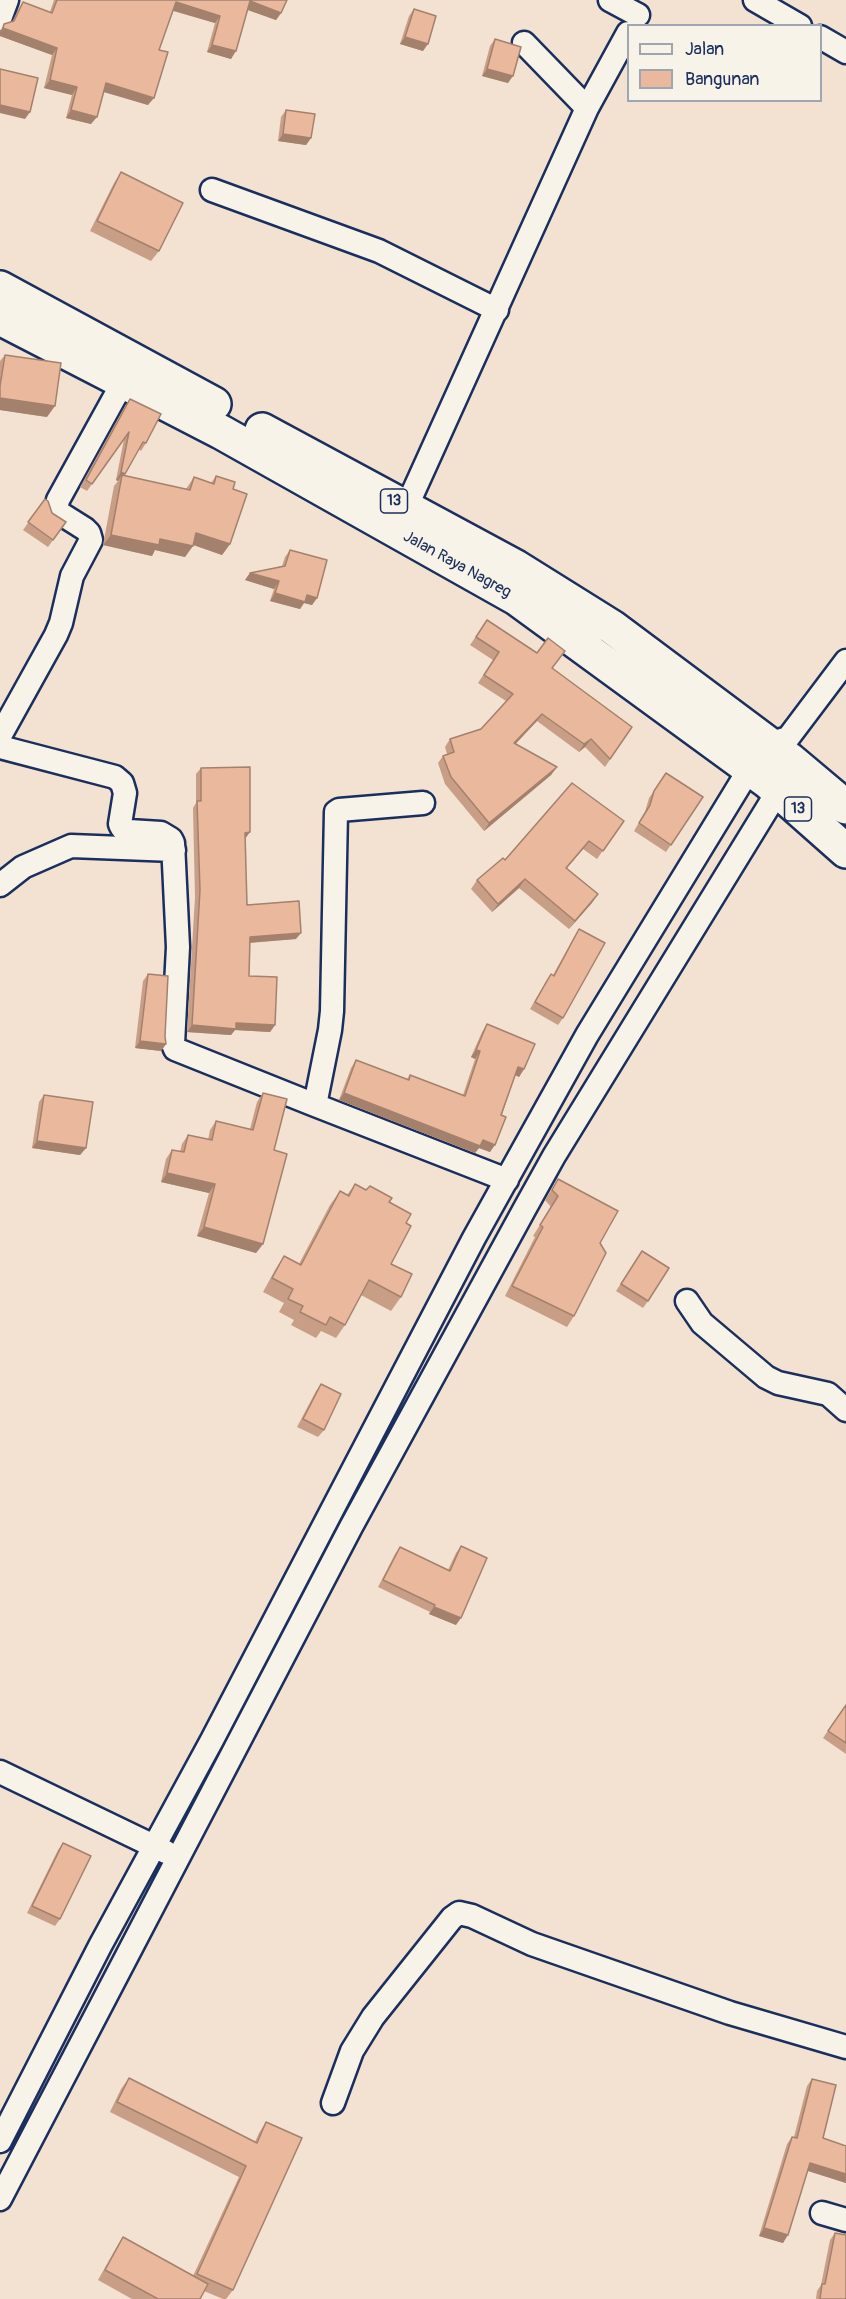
<!DOCTYPE html>
<html>
<head>
<meta charset="utf-8">
<style>
  body { margin:0 }
  #map { position:relative; width:846px; height:2299px; overflow:hidden; background:#f3e1d1; font-family:Pangolin,sans-serif }
  canvas { display:block }
  .legend { position:absolute; left:627px; top:24px; width:195px; height:78px; box-sizing:border-box; background:#f7f3e8; border:2px solid #9fa5b1; margin:0; padding:8px 10px; list-style:none; font-size:18px; color:#1b2f5e }
  .legend li { display:flex; align-items:center; gap:12px; height:30px }
  .legend b { width:30px; border:2px solid #9fa5b1 }
</style>
</head>
<body>
<div id="map">
<canvas width="846" height="2299"></canvas>
<ul class="legend">
<li><b style="height:8px;background:#f7f3e8"></b>Jalan</li>
<li><b style="height:16px;background:#eab89c"></b>Bangunan</li>
</ul>
</div>
<script>
const ctx = document.querySelector('canvas').getContext('2d');
ctx.lineJoin = 'round';
const poly = rows => new Path2D(rows.map(r => 'M' + r).join(''));
function strokePath(path, color, width, dash) { ctx.strokeStyle = color; ctx.lineWidth = width; ctx.lineCap = dash ? 'butt' : 'round'; ctx.setLineDash(dash || []); ctx.stroke(path); }
function fill(path, color) { ctx.fillStyle = color; ctx.fill(path, 'evenodd'); }
function drawText(font, color, halo, rows, align = 'center') {
  ctx.font = font + ' Pangolin,sans-serif'; ctx.lineWidth = 5; ctx.setLineDash([]); ctx.textBaseline = 'middle'; ctx.strokeStyle = halo; ctx.fillStyle = color; for (const [text, x, y, turn = 0] of rows) {
    ctx.save(); ctx.translate(x, y); ctx.rotate((+turn || 0) * Math.PI / 180); ctx.textAlign = isNaN(turn) ? turn : align; if (halo) ctx.strokeText(text, 0, 0); ctx.fillText(text, 0, 0); ctx.restore();
  }
}
const minor = poly([
  [610,0,638,15],
  [755,0,800,26],
  [0,19,7,0],
  [820,37,846,52],
  [587,108,628,33],
  [212,190,379,251,497,310],
  [406,508,587,108,524,43],
  [0,736,56,635,61,623,72,576,91,540,89,533,85,529,58,512,56,509,58,500,123,382],
  [0,747,115,777,122,783,125,793,120,824,122,828,129,831,161,833,171,839,173,843,178,947,173,1044,175,1049,315,1105],
  [423,803,339,810,336,812,332,1011,330,1030,315,1105,507,1180],
  [0,885,23,867,71,846,174,850],
  [687,1301,702,1323,766,1377,778,1383,828,1394,846,1410],
  [0,1772,166,1852],
  [333,2103,352,2051,373,2017,452,1918,459,1913,472,1916,532,1944,730,2013,846,2047],
  [0,2141,100,1946,212,1740,474,1238,587,1035,750,768,768,744,788,738,846,661],
  [0,2199,351,1527,524,1210,554,1156,778,791,783,777],
  [822,2213,846,2220]
]);
const trunk = poly([
  [0,288,214,404],
  [0,318,221,432,516,598,768,782,846,851],
  [262,430,516,567,612,627,790,760,846,807]
]);
strokePath(minor, '#1b2f5e', 27);
strokePath(trunk, '#1b2f5e', 38);
strokePath(minor, '#f7f3e8', 22);
strokePath(trunk, '#f7f3e8', 33);
fill(poly([
  [54,0,287,0,281,13,276,20,248,10,231,59,207,52,215,23,173,11,159,50,148,105,103,91,91,124,66,118,72,95,44,88,52,55,0,36,0,31,4,24,12,22,18,10,23,2,50,12],
  [414,9,423,51,400,44,409,16],
  [495,39,508,83,482,76,490,46],
  [286,110,311,138,306,145,278,141,281,117],
  [121,172,159,251,151,261,90,231,114,183],
  [5,355,47,417,0,410,0,361],
  [130,399,146,443,141,451,139,449,123,476,186,489,194,477,211,483,216,476,233,489,230,544,222,555,193,545,185,557,155,550,152,556,103,545,114,486,118,481,116,480,124,439,87,491,80,487,125,406],
  [45,499,52,513,66,522,48,547,23,530],
  [290,550,317,598,312,605,304,603,300,609,270,601,274,589,245,580,250,573,282,566,285,557],
  [487,620,632,727,605,767,585,747,579,752,537,721,515,744,557,767,551,775,484,831,445,784,438,763,443,756,447,754,445,747,450,739,481,729,506,701,478,683,493,660,470,645],
  [201,768,245,839,247,905,296,939,250,943,249,976,275,1025,270,1032,235,1030,231,1035,187,1032,195,897,193,808,196,803,196,774],
  [666,773,703,797,666,852,634,831,645,812,649,798],
  [624,821,597,859,583,849,567,868,598,894,569,929,519,888,492,912,471,889,477,880,505,860],
  [579,929,563,1018,558,1025,530,1009,546,981,551,974,553,975,574,937],
  [148,974,166,1044,161,1051,135,1048,143,981],
  [487,1024,524,1069,519,1077,515,1075,490,1152,479,1148,475,1153,339,1100,351,1068,356,1060,407,1079,410,1075,463,1095,475,1059,471,1057,482,1032],
  [263,1093,274,1150,263,1244,256,1253,197,1236,209,1193,161,1182,166,1159,172,1150,180,1152,182,1144,188,1135,208,1140,210,1130,216,1121,250,1129,257,1102],
  [44,1095,86,1148,80,1155,32,1148,39,1102],
  [558,1179,600,1243,574,1316,567,1327,505,1296,535,1237,533,1236,551,1207,545,1200],
  [355,1184,389,1202,406,1223,391,1264,401,1297,391,1311,361,1295,345,1325,336,1338,321,1331,316,1338,291,1325,294,1320,279,1312,284,1303,263,1292,275,1270,284,1256,299,1264,330,1205,340,1191,347,1195],
  [642,1251,648,1301,643,1308,616,1291],
  [321,1384,324,1430,318,1437,297,1427,316,1391],
  [461,1546,456,1625,429,1614,430,1612,378,1587,395,1554,400,1547,448,1570,456,1553],
  [846,1705,846,1754,823,1738],
  [63,1843,60,1919,55,1926,27,1913,58,1850],
  [129,2078,255,2142,259,2133,266,2122,233,2290,226,2299,223,2299,204,2291,200,2299,132,2299,98,2280,116,2248,123,2237,193,2276,239,2177,110,2112,121,2089],
  [812,2079,823,2138,846,2146,846,2183,808,2171,783,2243,759,2236,787,2144,792,2137,794,2137,807,2086],
  [835,2233,846,2299,816,2299,817,2291,821,2285,830,2240]
]), '#c99e86');
fill(poly([
  [250,1,281,13,276,20,245,9],
  [176,2,220,16,215,23,171,10],
  [3,28,57,48,52,55,0,36,0,32],
  [405,37,428,44,423,51,400,44],
  [212,45,236,51,231,59,207,52],
  [487,69,513,76,508,83,482,76],
  [50,80,77,87,72,95,44,88],
  [106,83,154,98,148,105,100,91],
  [0,105,30,112,25,119,0,113],
  [71,110,97,117,91,124,66,118],
  [283,134,311,138,306,145,278,141],
  [0,398,55,406,47,417,0,410],
  [121,472,125,474,121,479,122,475,118,481,116,480],
  [196,533,230,544,222,555,188,543],
  [111,535,160,539,193,546,185,557,155,550,152,556,103,545],
  [250,573,279,581,274,589,245,580],
  [275,593,307,595,317,598,312,605,304,603,300,609,270,601],
  [542,714,537,721,509,751,514,743],
  [591,739,585,747,579,752,584,744],
  [557,767,551,775,484,831,489,823],
  [250,832,245,839,245,833],
  [589,841,583,849,560,876,566,868],
  [525,879,519,888,492,912,498,904],
  [598,894,592,903,569,929,575,921],
  [301,933,296,939,245,943,250,937],
  [236,1023,275,1025,270,1032,235,1030,231,1035,187,1032,192,1025],
  [140,1041,166,1044,161,1051,135,1048],
  [476,1050,480,1051,475,1059,471,1057],
  [518,1067,524,1069,519,1077,513,1074],
  [344,1093,483,1140,495,1145,490,1152,479,1148,475,1153,339,1100],
  [37,1141,86,1148,80,1155,32,1148],
  [167,1173,215,1184,209,1193,161,1182],
  [204,1227,263,1244,256,1253,197,1236],
  [434,1607,461,1618,456,1625,429,1614],
  [810,2163,846,2174,846,2183,805,2170],
  [764,2228,788,2235,783,2243,759,2236]
]), '#a4816d');
const building = poly([
  [57,0,287,0,281,13,250,1,236,51,212,45,220,16,176,2,159,50,168,52,154,98,106,83,97,117,71,110,77,87,50,80,57,48,3,28,4,24,14,21,23,2,52,13,57,0],
  [414,9,436,16,428,44,405,37,414,9],
  [495,39,521,47,513,76,487,69,495,39],
  [0,69,38,78,30,112,0,105,0,69],
  [286,110,315,114,311,138,283,134,286,110],
  [121,172,183,203,159,251,97,221,121,172],
  [5,355,61,363,55,406,0,398,0,386,5,355],
  [130,399,161,414,146,443,143,442,125,474,121,472,129,432,92,484,86,480,130,399],
  [122,475,190,490,194,477,214,484,216,476,235,482,233,489,247,494,230,544,196,533,193,546,160,539,159,545,111,535,122,475],
  [45,499,48,501,52,513,66,522,53,540,28,522,45,499],
  [290,550,327,560,317,598,307,595,305,602,275,593,279,581,250,573,285,566,290,550],
  [487,620,537,653,548,638,565,651,552,668,632,727,610,759,591,739,584,744,542,714,514,743,557,767,489,823,451,777,443,756,454,752,450,739,481,729,513,694,484,675,499,652,476,637,487,620],
  [250,767,250,832,245,833,247,905,299,901,301,933,250,937,249,976,277,977,275,1025,236,1023,236,1029,192,1025,200,890,197,801,201,801,201,768,250,767],
  [666,773,703,797,671,845,639,823,650,805,654,791,666,773],
  [572,783,624,821,603,851,589,841,566,868,598,894,575,921,525,879,498,904,477,880,503,858,505,860,572,783],
  [579,929,605,943,563,1018,535,1002,551,974,554,976,579,929],
  [148,974,168,976,165,1036,166,1044,140,1041,148,974],
  [487,1024,535,1044,524,1069,518,1067,501,1115,506,1117,495,1145,483,1140,480,1146,344,1093,356,1060,409,1080,410,1075,465,1096,480,1051,476,1050,487,1024],
  [263,1093,287,1099,274,1150,287,1154,263,1244,204,1227,215,1184,167,1173,172,1150,184,1152,188,1135,212,1140,216,1121,253,1130,263,1093],
  [44,1095,93,1102,86,1148,37,1141,44,1095],
  [558,1179,618,1211,600,1243,606,1253,574,1316,512,1286,543,1227,540,1225,558,1196,552,1190,558,1179],
  [355,1184,366,1190,370,1186,392,1198,389,1202,411,1214,406,1223,411,1226,391,1264,412,1274,401,1297,369,1280,345,1325,330,1317,326,1325,300,1312,303,1306,288,1299,293,1289,272,1278,284,1256,301,1265,340,1191,349,1196,355,1184],
  [642,1251,669,1268,648,1301,621,1284,642,1251],
  [321,1384,341,1394,324,1430,303,1419,321,1384],
  [461,1546,487,1558,461,1618,434,1607,435,1605,383,1580,400,1547,450,1571,461,1546],
  [846,1705,846,1743,828,1731,846,1705],
  [63,1843,91,1856,60,1919,32,1906,63,1843],
  [129,2078,257,2143,266,2122,302,2138,233,2290,197,2274,246,2166,117,2102,129,2078],
  [812,2079,836,2085,823,2138,846,2146,846,2174,810,2163,788,2235,764,2228,792,2137,797,2138,812,2079],
  [835,2233,846,2235,846,2299,820,2299,822,2284,825,2284,835,2233],
  [123,2237,208,2284,200,2299,158,2299,105,2270,123,2237]
]);
fill(building, '#eab89c');
strokePath(building, '#a4816d', 1.5);
for (const [x, y, w] of [
  [394,501,27],
  [798,809,27]
]) { const box = new Path2D(); box.roundRect(x - w / 2, y - 12, w, 24, 4.5); ctx.fillStyle = '#f7f3e8'; ctx.fill(box); strokePath(box, '#1b2f5e', 1.5); }
drawText('bold 15px', '#1b2f5e', null, [
  ["13",394,501],
  ["13",798,809]
]);
drawText('16px', '#1b2f5e', '#f7f3e8', [
  ["Jalan Raya Nagreg",457,565,29]
]);
</script>
</body>
</html>
